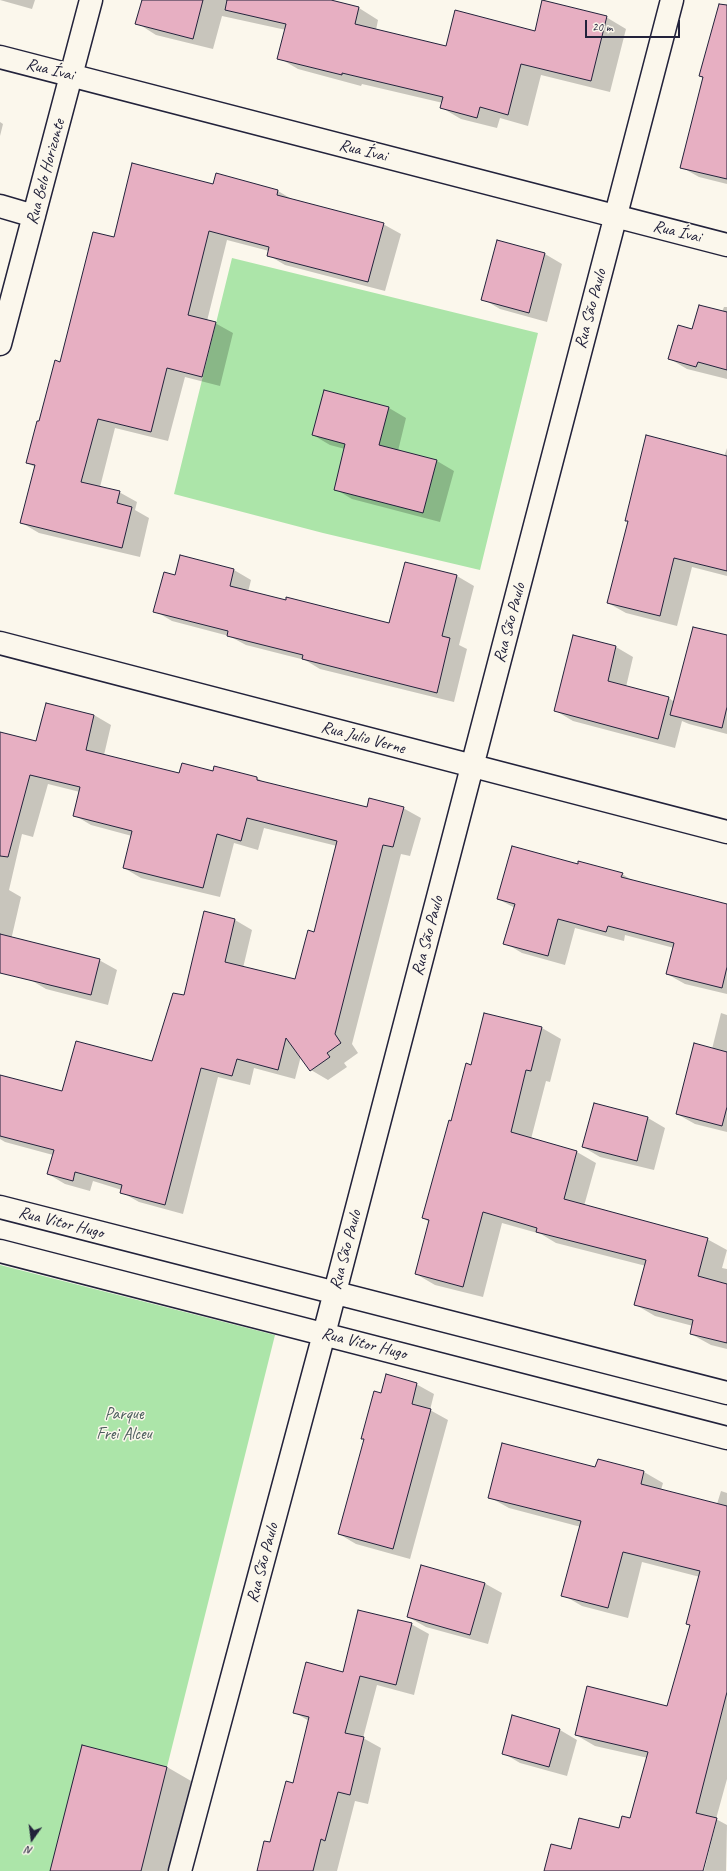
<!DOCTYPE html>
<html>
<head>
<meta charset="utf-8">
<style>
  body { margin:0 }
  #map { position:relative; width:727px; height:1871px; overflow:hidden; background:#fbf7ec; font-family:Caveat,sans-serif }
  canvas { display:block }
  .north { position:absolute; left:12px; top:1819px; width:40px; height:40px; -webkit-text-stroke:3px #fbf7ec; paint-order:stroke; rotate:194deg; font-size:11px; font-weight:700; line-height:16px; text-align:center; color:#22223b }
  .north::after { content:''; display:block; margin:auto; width:14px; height:18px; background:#22223b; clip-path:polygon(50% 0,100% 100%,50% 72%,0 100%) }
  .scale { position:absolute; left:585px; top:20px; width:95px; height:18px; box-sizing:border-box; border:2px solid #22223b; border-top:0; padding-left:5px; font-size:12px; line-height:14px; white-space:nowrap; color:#22223b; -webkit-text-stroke:3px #fbf7ec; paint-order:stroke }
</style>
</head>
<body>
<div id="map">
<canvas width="727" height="1871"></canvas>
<div class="north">N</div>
<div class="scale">20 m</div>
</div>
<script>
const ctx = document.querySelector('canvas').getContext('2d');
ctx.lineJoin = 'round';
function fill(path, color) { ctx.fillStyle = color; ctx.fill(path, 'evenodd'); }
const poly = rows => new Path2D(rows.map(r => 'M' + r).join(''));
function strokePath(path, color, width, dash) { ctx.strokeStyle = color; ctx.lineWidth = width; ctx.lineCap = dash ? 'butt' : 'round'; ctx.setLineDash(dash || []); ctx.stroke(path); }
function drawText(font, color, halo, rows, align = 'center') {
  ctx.font = font + ' Caveat,sans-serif'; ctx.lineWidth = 3; ctx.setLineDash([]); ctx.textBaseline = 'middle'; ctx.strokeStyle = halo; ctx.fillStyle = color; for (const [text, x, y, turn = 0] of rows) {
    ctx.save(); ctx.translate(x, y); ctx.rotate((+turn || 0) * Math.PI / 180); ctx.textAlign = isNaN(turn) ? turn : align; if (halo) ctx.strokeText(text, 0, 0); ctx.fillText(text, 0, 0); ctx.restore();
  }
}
fill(poly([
  [232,258,538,333,480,570,323,533,174,494],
  [0,1265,275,1335,141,1871,0,1871]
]), '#ace5a9');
fill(poly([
  [0,0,35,0,32,9],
  [143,0,327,0,359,8,378,20,376,30,446,47,535,32,606,17,626,29,610,92,541,75,528,126,500,118,497,128,461,119,442,108,443,103,362,84,361,86,298,69,279,58,286,30,222,16,213,49,156,35,137,23],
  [727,24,727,184,699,177,681,167,703,78,700,76],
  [0,122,3,124,0,136],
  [216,174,278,191,295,201,383,224,401,234,385,291,285,265,268,255,269,251,227,240,207,321,215,323,233,333,220,386,185,377,168,441,115,428,100,487,119,492,137,502,135,510,149,518,140,557,39,533,22,523,35,467,27,463,61,363,115,238,213,185],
  [498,241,545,254,562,264,547,322,500,309,483,299],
  [724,307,727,307,727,379,687,369,670,359,693,330,722,312],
  [324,391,389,408,406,418,398,451,437,461,454,471,440,522,352,499,335,489,345,449,330,445,313,435],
  [727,448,727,576,692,567,677,626,626,613,608,603,628,522,626,520,724,457],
  [181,557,234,570,251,580,248,592,390,624,457,576,474,586,459,645,467,649,454,702,320,669,305,660,246,645,229,636,172,621,155,611,176,576],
  [574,636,616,647,633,657,626,687,669,698,674,702,727,636,727,734,689,724,682,721,675,748,573,721,556,711],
  [94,715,111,725,104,755,180,774,214,772,215,767,257,778,267,784,367,809,403,808,421,818,410,856,401,854,352,1044,358,1053,344,1063,347,1067,328,1080,311,1070,301,1056,295,1079,254,1068,250,1085,218,1077,183,1214,139,1202,121,1192,122,1190,93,1181,90,1191,65,1184,48,1174,53,1155,5,1142,0,1139,0,1076,63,1093,153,1063,185,996,205,912,235,920,252,930,243,968,295,981,315,933,337,846,264,828,258,850,234,843,220,897,141,878,124,868,132,836,91,825,74,815,80,792,48,784,33,837,22,834,9,890,21,897,11,940,0,966,0,733,37,742],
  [578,865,622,874,635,882,727,905,727,994,685,984,667,974,674,948,625,935,624,941,575,928,565,965,522,953,505,943,515,908,498,899],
  [99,960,117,970,108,1005,46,989,29,979],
  [721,1013,727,1015,727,1132,695,1124,677,1114,712,1049],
  [542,1028,561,1039,550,1082,546,1081,531,1139,577,1152,596,1163,584,1206,707,1239,727,1250,722,1268,727,1269,727,1349,711,1345,691,1334,693,1326,655,1316,636,1305,646,1266,556,1243,541,1234,502,1223,483,1297,435,1285,416,1274,429,1222,423,1218,452,1122,472,1066],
  [648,1118,665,1128,654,1170,600,1157,583,1147],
  [416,1384,434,1394,430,1410,448,1420,410,1559,356,1544,339,1534,365,1440,362,1438,382,1394],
  [596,1468,644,1472,663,1483,661,1490,717,1504,721,1491,727,1493,727,1779,716,1819,727,1825,726,1871,704,1871,716,1823,714,1823,702,1871,545,1871,572,1850,619,1829,631,1819,648,1758,595,1746,576,1735,668,1707,691,1625,700,1577,642,1562,628,1618,582,1606,563,1595,581,1527,509,1508,489,1497],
  [484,1583,502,1593,488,1644,426,1627,408,1617],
  [411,1624,429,1634,414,1695,377,1685,363,1738,381,1748,368,1804,355,1801,337,1871,258,1871,270,1844,293,1784,309,1721,294,1712,343,1673],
  [560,1730,577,1740,567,1776,520,1763,503,1753],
  [83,1746,167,1767,198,1785,176,1871,51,1871]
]), '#0003');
const building = poly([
  [142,0,203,0,193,39,135,24,142,0],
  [227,0,331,0,359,7,355,24,446,46,455,10,535,31,542,0,607,16,591,81,521,64,508,115,480,107,477,118,440,108,443,97,342,73,342,75,277,59,286,24,225,10,227,0],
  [719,4,727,5,727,179,680,168,703,77,699,76,719,4],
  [132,163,213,184,216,173,278,190,277,195,384,223,368,282,267,256,269,247,209,231,188,315,216,322,202,377,167,368,151,432,98,419,81,482,120,491,117,503,132,507,122,548,20,523,35,465,26,463,37,421,39,421,55,360,60,362,93,232,114,237,132,163],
  [497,240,545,253,529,313,481,300,497,240],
  [699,305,727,312,727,370,698,362,696,367,668,359,678,325,692,329,699,305],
  [324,390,389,407,379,445,437,460,423,513,334,490,345,444,312,435,324,390],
  [646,435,727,456,727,571,674,558,660,616,607,603,628,521,625,521,646,435],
  [180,555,234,569,230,586,286,600,286,597,389,623,405,562,457,575,442,636,450,638,437,693,302,659,303,655,227,636,228,631,153,612,164,572,175,575,180,555],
  [693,627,727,635,727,707,722,728,670,715,693,627],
  [573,635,616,646,608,681,669,697,658,739,554,711,573,635],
  [46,703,94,715,86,750,179,773,182,763,213,771,214,766,257,777,257,780,367,807,369,798,404,807,393,847,383,845,335,1034,341,1043,327,1053,330,1057,310,1071,286,1038,278,1070,237,1059,232,1076,201,1068,165,1205,120,1193,122,1185,75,1172,73,1181,47,1174,54,1150,0,1136,0,1075,62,1091,76,1041,152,1061,173,993,184,995,204,911,235,919,225,962,295,979,308,930,314,932,337,841,247,818,241,841,217,834,203,888,123,868,132,831,73,816,80,787,30,775,8,857,0,856,0,732,36,741,46,703],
  [512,846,578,864,578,861,623,873,621,877,727,904,727,967,722,988,666,974,674,943,608,926,606,932,558,919,548,956,503,944,515,904,497,899,512,846],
  [0,934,100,959,91,995,0,973,0,934],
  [484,1013,542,1027,531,1071,526,1070,511,1132,577,1151,564,1199,708,1238,698,1276,727,1284,727,1343,690,1334,693,1320,634,1305,646,1260,536,1232,537,1228,483,1212,463,1287,415,1274,429,1220,422,1218,449,1120,451,1121,466,1063,471,1065,484,1013],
  [694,1043,727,1052,727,1107,722,1126,676,1114,694,1043],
  [594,1103,648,1117,637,1161,582,1147,594,1103],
  [386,1374,417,1383,412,1404,431,1409,393,1549,338,1534,364,1439,361,1439,374,1391,381,1393,386,1374],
  [502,1443,595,1467,598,1459,644,1471,641,1484,727,1506,727,1692,696,1813,717,1818,703,1871,544,1871,551,1844,571,1849,579,1818,619,1828,622,1816,630,1818,648,1752,575,1735,587,1686,667,1706,690,1625,686,1624,700,1571,623,1552,608,1608,561,1596,581,1521,488,1498,502,1443],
  [421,1565,485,1583,470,1635,407,1617,421,1565],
  [358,1610,412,1623,396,1685,360,1676,345,1733,364,1737,350,1795,338,1792,325,1841,321,1839,313,1871,257,1871,264,1841,270,1842,286,1781,293,1783,309,1717,293,1713,306,1662,343,1672,358,1610],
  [512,1715,560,1729,549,1767,502,1754,512,1715],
  [82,1745,167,1767,141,1871,50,1871,82,1745]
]);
fill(building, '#e7afc2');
strokePath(building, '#22223b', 1);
const minor = poly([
  [0,57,727,245],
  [0,206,34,216],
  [0,344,91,0],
  [0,643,727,832],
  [0,1207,727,1393],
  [0,1251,727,1438],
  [180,1871,324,1334,672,0]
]);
strokePath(minor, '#22223b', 25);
strokePath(minor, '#fbf7ec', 22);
drawText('17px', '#22223b', '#fbf7ec', [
  ["Rua Ívai",50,70,14],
  ["Rua Ívai",363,151,14],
  ["Rua Belo Horizonte",46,172,-75],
  ["Rua Ívai",677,232,14],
  ["Rua São Paulo",591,309,-75],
  ["Rua São Paulo",510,623,-75],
  ["Rua Julio Verne",363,738,15],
  ["Rua São Paulo",428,936,-75],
  ["Rua Vitor Hugo",61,1223,14],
  ["Rua São Paulo",346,1250,-75],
  ["Rua Vitor Hugo",364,1344,14],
  ["Rua São Paulo",263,1563,-75]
]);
drawText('17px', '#4b5c5c', '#fbf7ec', [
  ["Parque",124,1415],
  ["Frei Alceu",124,1435]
]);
</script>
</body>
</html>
